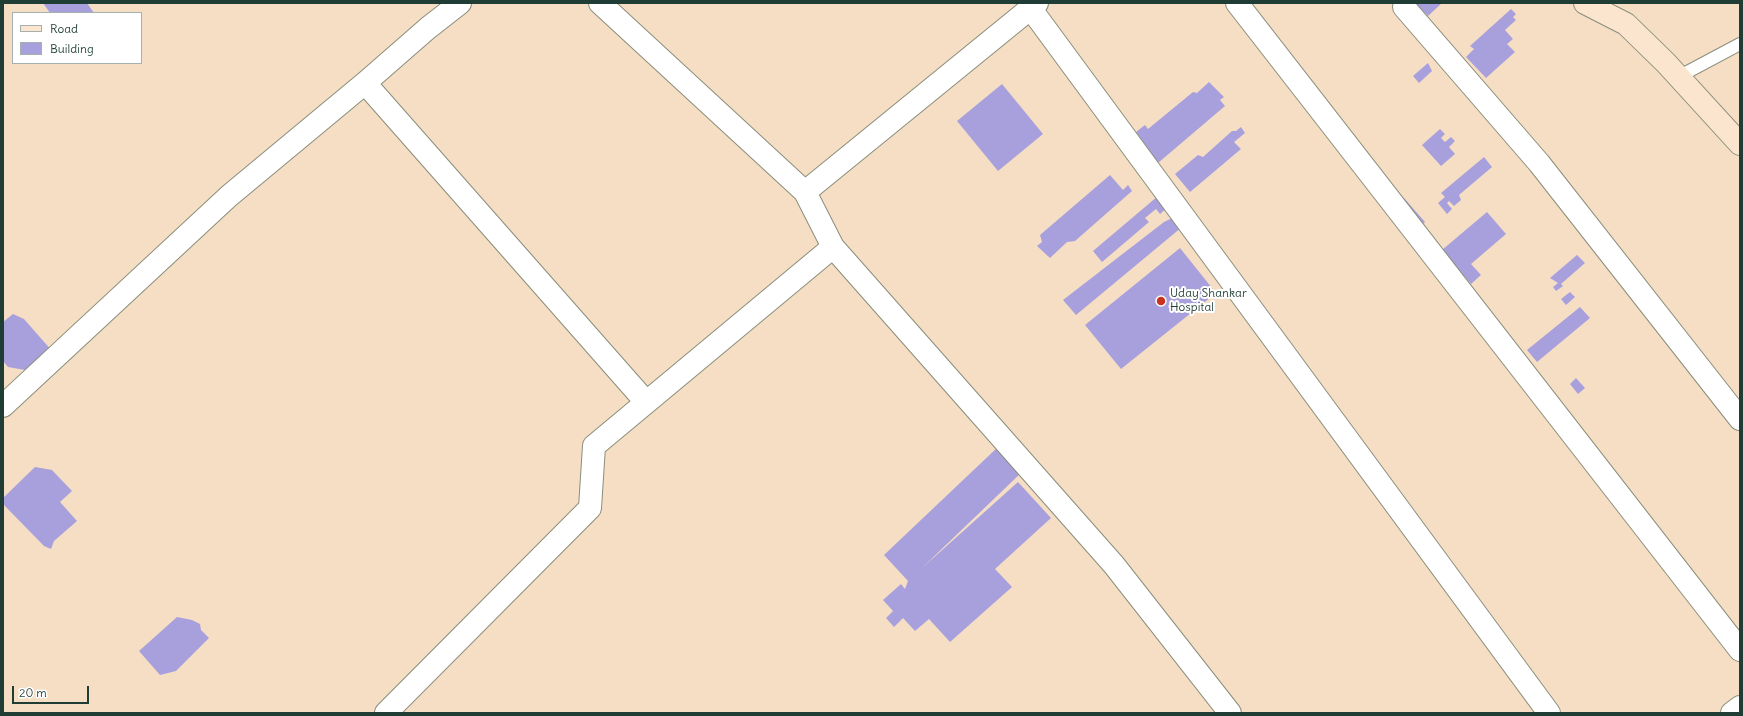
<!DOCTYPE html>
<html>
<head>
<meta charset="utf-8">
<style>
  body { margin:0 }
  #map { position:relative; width:1743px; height:716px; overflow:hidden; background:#f5dec4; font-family:Delius,sans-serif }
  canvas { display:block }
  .frame { position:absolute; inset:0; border:4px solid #1f3d34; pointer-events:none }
  .legend { position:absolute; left:12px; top:12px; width:130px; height:52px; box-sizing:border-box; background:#fff; border:1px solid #a5b1ae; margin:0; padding:5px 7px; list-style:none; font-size:12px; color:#1f3d34 }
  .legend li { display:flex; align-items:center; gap:8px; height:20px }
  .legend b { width:20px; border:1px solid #a5b1ae }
  .scale { position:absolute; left:12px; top:686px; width:77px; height:18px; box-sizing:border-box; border:2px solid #1f3d34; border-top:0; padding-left:5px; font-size:12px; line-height:14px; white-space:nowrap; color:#1f3d34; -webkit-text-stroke:3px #fff; paint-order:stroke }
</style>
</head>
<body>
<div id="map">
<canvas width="1743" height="716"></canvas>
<div class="frame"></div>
<ul class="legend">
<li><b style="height:5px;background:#fce5cf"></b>Road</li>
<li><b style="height:11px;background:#a8a0dc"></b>Building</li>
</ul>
<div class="scale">20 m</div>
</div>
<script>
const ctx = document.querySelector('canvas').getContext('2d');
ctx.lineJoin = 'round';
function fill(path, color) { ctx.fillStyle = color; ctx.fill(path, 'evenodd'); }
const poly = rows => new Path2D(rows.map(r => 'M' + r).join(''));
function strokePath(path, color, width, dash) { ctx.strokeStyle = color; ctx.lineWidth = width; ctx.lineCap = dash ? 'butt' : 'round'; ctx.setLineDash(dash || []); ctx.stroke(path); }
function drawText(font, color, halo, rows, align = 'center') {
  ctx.font = font + ' Delius,sans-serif'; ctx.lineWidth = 4; ctx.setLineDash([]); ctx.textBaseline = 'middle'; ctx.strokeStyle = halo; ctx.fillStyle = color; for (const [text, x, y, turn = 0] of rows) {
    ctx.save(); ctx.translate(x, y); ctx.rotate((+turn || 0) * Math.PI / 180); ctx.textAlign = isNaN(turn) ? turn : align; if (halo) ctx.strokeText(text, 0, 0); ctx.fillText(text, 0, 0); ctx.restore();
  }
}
fill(poly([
  [43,3,87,3,94,13,50,13],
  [1415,3,1442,3,1428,16],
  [1511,9,1516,14,1513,17,1516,20,1505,30,1513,39,1507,44,1515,52,1486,78,1466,57,1474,49,1470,46],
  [1428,63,1432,71,1419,83,1413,76],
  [1209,82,1224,97,1220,100,1225,106,1158,163,1136,132,1145,125,1148,129,1193,92,1197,93],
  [1002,84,1043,134,998,171,957,121],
  [1241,127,1245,133,1234,142,1241,149,1190,192,1175,174,1198,155,1203,157,1232,131,1236,131],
  [1440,129,1445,134,1441,138,1445,142,1451,137,1455,141,1449,147,1455,154,1441,166,1422,145],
  [1484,157,1492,167,1459,195,1461,200,1454,206,1449,201,1447,203,1452,209,1447,214,1438,203,1445,197,1441,193],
  [1110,175,1123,190,1128,185,1132,191,1075,241,1067,242,1050,258,1037,246,1042,242,1040,235],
  [1158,196,1168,207,1160,214,1156,209,1145,218,1149,222,1102,262,1093,251],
  [1404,198,1425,222,1420,227,1399,202],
  [1487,212,1506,234,1471,264,1481,275,1471,284,1442,250],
  [1174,217,1182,227,1076,315,1063,300,1164,222],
  [1180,248,1216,293,1121,369,1085,325],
  [1577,255,1585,263,1561,284,1563,286,1556,291,1553,287,1558,283,1550,278],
  [1570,292,1575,297,1566,305,1561,299],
  [1580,307,1590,318,1537,362,1527,350],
  [13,314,24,319,53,352,25,370,8,367,3,361,3,322],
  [1576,378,1585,388,1578,394,1570,384],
  [999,446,1023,471,922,568,1018,482,1051,518,995,569,1012,587,950,642,929,619,915,631,903,618,894,627,886,618,893,611,883,600,901,584,905,589,908,581,884,555],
  [35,467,52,470,72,491,60,502,77,521,54,541,51,549,44,546,3,504,3,498],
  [177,617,192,620,200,624,201,630,209,638,176,671,160,675,139,651]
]), '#a8a0dc');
const service = poly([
  [1678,77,1740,44]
]);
const minor = poly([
  [600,3,805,192],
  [1037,3,805,192,833,247,1114,565,1230,713],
  [1237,3,1740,650],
  [1404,7,1539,163,1740,419],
  [1031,9,1549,713],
  [365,83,646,402],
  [3,406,229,196,365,83,428,28,460,3],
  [386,713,590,508,594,446,833,247],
  [1732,713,1740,707]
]);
const secondary = poly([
  [1585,3,1626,24,1666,63,1740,144]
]);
strokePath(service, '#8a8e7c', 14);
strokePath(minor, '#8a8e7c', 24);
strokePath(secondary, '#8a8e7c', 24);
strokePath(service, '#fff', 12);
strokePath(minor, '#fff', 22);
strokePath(secondary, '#fce5cf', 22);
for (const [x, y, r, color] of [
  [1161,301,5,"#c8321e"]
]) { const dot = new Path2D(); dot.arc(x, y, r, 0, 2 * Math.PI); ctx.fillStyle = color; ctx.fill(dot); strokePath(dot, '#fff', 1.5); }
drawText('12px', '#1f3d34', '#fff', [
  ["Uday Shankar",1170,294],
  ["Hospital",1170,308]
], 'left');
</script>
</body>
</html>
